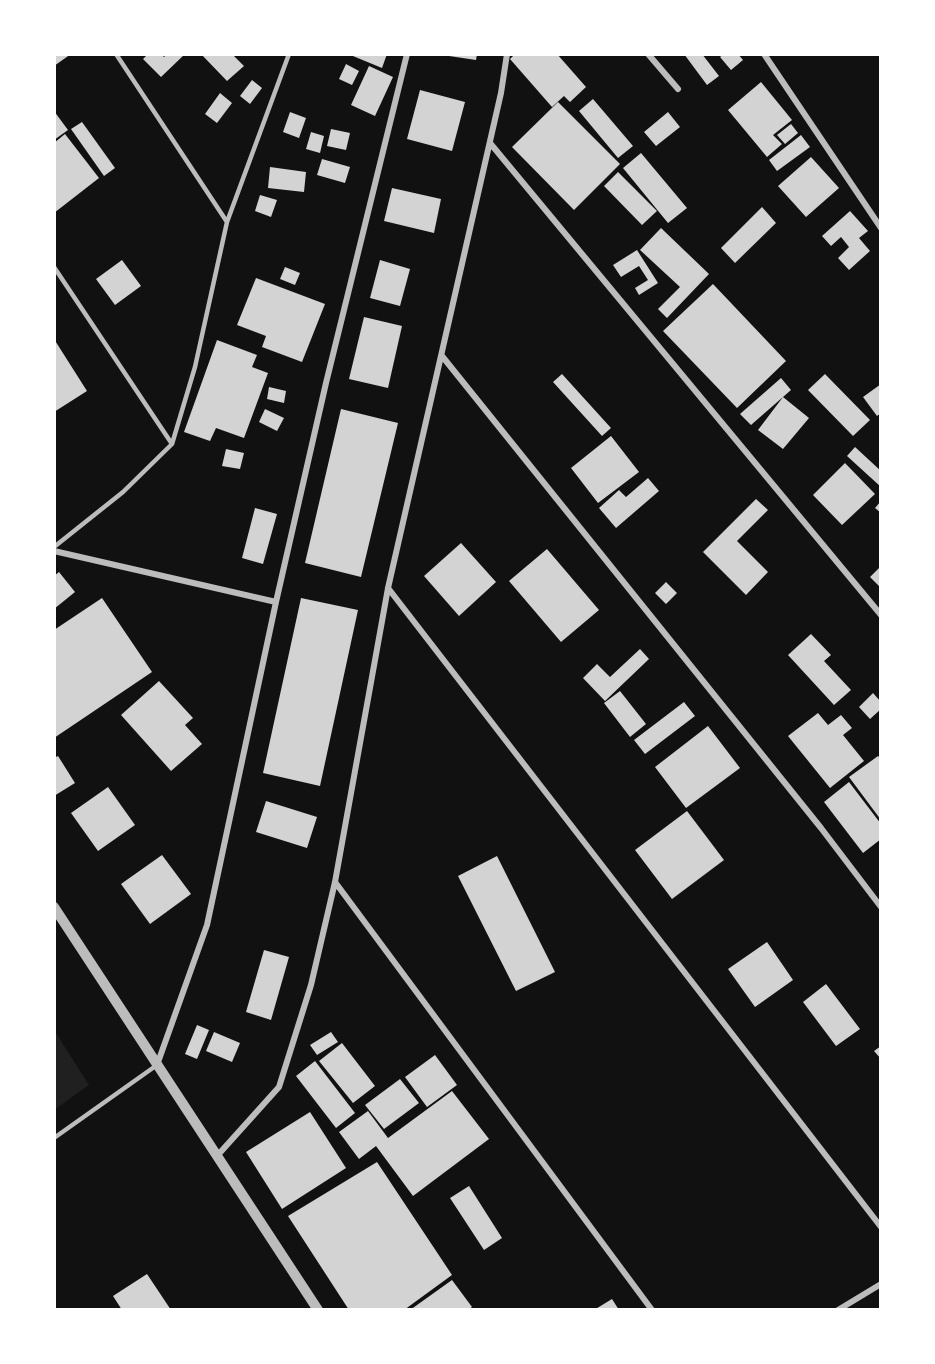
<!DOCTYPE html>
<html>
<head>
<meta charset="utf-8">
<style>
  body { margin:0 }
  #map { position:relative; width:935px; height:1364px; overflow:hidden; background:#111; font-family:Lato,sans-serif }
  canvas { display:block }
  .frame { position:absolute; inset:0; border:56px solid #fff; pointer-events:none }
</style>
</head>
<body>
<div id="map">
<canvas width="935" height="1364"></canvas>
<div class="frame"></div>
</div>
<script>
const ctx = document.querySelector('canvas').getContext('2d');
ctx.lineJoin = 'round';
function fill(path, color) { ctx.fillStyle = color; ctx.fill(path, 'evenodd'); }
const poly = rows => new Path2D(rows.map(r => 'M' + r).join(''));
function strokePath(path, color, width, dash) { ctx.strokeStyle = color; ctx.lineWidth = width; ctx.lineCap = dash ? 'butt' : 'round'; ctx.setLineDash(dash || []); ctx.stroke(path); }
fill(poly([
  [54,1030,89,1085,54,1110]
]), '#202020');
fill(poly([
  [54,54,71,54,54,66],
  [148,54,161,54,164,57,167,54,185,54,161,77,143,59],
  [201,54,232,54,244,66,227,81],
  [348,54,387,54,382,68],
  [449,54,477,54,476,60,449,56],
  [515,54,557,54,586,87,570,102,564,96,552,107,510,59],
  [684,54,702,54,719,76,707,85],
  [724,54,738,54,743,60,731,70,720,57],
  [346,64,359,71,352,85,339,79],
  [369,66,393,77,375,116,351,105],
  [252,80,262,88,250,104,240,96],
  [761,82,792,120,773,135,782,144,767,157,728,110],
  [420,90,465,102,452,151,407,139],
  [220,93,232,103,217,123,205,114],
  [593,99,633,146,618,158,579,111],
  [558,102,620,164,574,210,512,147],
  [54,111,68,130,54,140],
  [290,112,306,118,299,138,283,132],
  [668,112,680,127,656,146,644,132],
  [82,122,115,168,104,176,71,129],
  [791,124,798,133,785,144,777,135],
  [331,129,350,133,346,150,327,146],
  [311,132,324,136,320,153,306,149],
  [65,134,99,178,54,213,54,143],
  [801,135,810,147,777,171,769,160],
  [641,153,687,208,668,223,623,168],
  [811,157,839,188,806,217,778,186],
  [322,159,350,167,345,183,317,175],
  [270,167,306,172,304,192,268,188],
  [618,172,657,211,642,225,604,186],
  [392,188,441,199,434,233,384,221],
  [260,195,277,200,271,217,255,211],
  [762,207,776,223,735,263,721,248],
  [850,211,868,231,859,238,870,251,849,270,838,258,849,247,841,237,831,246,822,236],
  [661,228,709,274,667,318,658,309,680,287,640,250],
  [637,250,658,283,639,295,635,288,648,280,639,266,621,277,613,265],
  [122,260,141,286,115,305,96,279],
  [380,260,410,269,400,306,370,298],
  [285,267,300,273,295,285,280,279],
  [256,278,325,304,302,362,262,347,266,336,237,325],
  [713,284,786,361,737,408,663,331],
  [364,317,402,326,388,388,349,379],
  [54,339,87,391,54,412],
  [217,340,257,355,252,367,268,373,244,438,216,428,210,441,184,432],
  [562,374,611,428,602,436,553,382],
  [825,374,870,420,853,436,808,390],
  [781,378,791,390,751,425,740,414],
  [881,384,881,413,877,416,863,397],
  [269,387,286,391,284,403,267,399],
  [783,397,809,418,783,449,758,430],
  [265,409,284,418,277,431,259,422],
  [341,409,398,423,361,577,305,563],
  [611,436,639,472,598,503,571,468],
  [855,447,881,471,881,487,847,456],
  [226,449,244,453,240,469,222,466],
  [845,463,875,494,842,525,813,495],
  [648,478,659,491,616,528,599,508,619,490,626,497],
  [756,499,768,510,737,541,768,572,746,595,703,552],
  [881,501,881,513,875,508],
  [255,508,277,514,263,564,242,558],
  [461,543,496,582,459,616,424,576],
  [547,549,599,610,561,642,509,581],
  [881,566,881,588,870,577],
  [59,572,75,592,54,609,54,576],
  [666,582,677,593,666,604,655,593],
  [102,598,152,672,54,738,54,630],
  [301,598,358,610,320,786,263,773],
  [811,634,831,655,824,661,851,690,834,705,788,655],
  [640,649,649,659,605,701,583,678,597,664,610,677],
  [159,681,193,718,185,725,202,744,171,771,121,715],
  [620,691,646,724,630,737,604,703],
  [873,693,881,702,881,709,870,719,859,707],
  [684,702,695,716,645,754,634,740],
  [818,713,828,725,841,715,852,728,843,735,864,761,830,788,788,736],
  [708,726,740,768,686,808,655,767],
  [58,756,75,783,54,796,54,758],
  [878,756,881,759,881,820,849,777],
  [849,782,881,824,881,839,863,853,824,802],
  [108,787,135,825,98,851,71,813],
  [266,801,317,817,307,848,256,832],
  [687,811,724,860,672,899,635,850],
  [162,855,191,894,150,924,121,884],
  [497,856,555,972,516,991,458,876],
  [767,942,793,980,755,1007,728,969],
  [264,950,289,957,271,1020,246,1012],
  [826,984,860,1029,836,1046,803,1002],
  [197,1025,209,1030,197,1059,185,1054],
  [214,1032,240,1043,232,1062,206,1051],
  [331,1032,338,1042,317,1055,310,1045],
  [342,1043,375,1086,353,1103,319,1061],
  [881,1046,881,1059,874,1051],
  [435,1055,457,1085,427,1107,405,1077],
  [315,1061,355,1113,336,1128,296,1076],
  [400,1079,419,1103,384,1129,365,1105],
  [452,1091,489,1139,413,1196,376,1146,359,1159,339,1132,368,1111,388,1138],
  [310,1112,346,1168,282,1209,246,1152],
  [377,1162,452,1275,404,1310,349,1310,288,1216],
  [469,1186,502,1238,484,1250,450,1198],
  [147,1274,171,1310,122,1310,113,1296],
  [452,1280,472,1307,468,1310,410,1310],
  [612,1299,619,1310,594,1310]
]), '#d3d3d3');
strokePath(poly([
  [116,54,227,222],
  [54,267,172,444],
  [54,547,123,492,172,444,195,367,227,222,289,54],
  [54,1138,157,1065]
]), '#bcbcbc', 4.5);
strokePath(poly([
  [648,54,678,89],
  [764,54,881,228],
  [490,143,881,615],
  [442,356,821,828,881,907],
  [54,551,276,602],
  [388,588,881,1227],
  [335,882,652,1310],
  [157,1065,207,925,276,602,326,383,407,54],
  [217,1156,279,1087,311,985,335,882,388,588,501,93,507,54],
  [838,1310,881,1284]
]), '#bcbcbc', 6);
strokePath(poly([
  [54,907,318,1310]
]), '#bcbcbc', 10);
</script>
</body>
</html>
